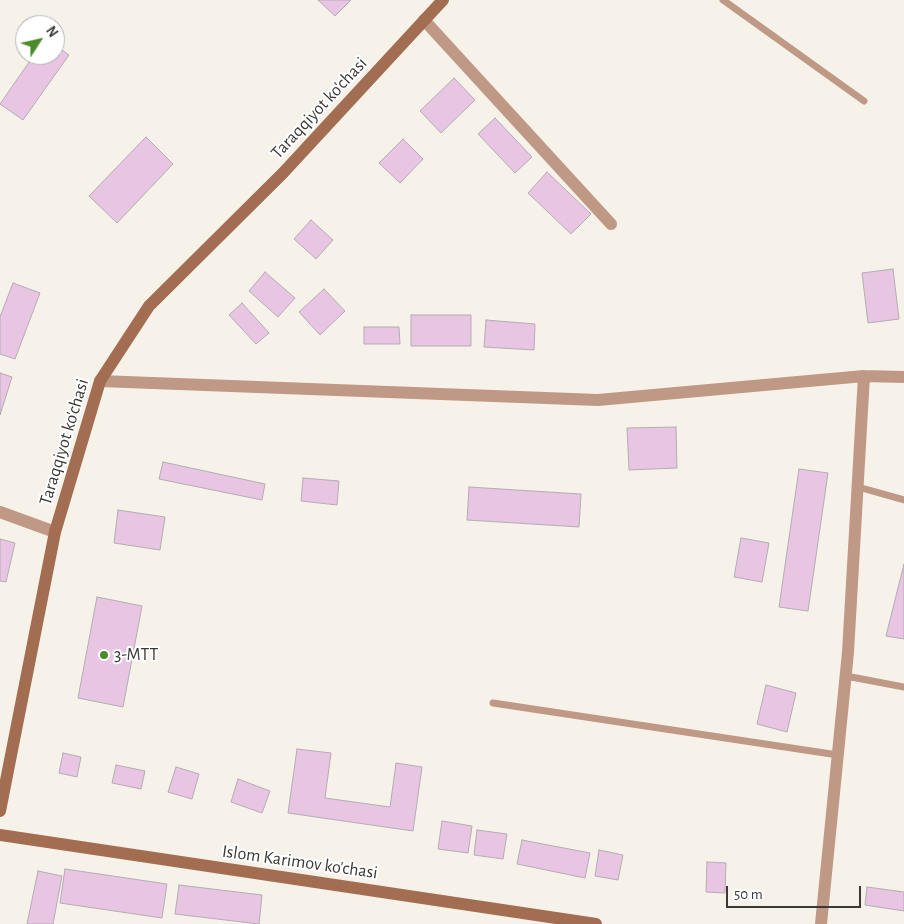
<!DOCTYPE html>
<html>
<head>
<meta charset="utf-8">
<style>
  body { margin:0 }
  #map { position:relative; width:904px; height:924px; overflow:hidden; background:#f6f2ea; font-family:"Alegreya Sans",sans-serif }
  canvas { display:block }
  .north { position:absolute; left:15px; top:15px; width:50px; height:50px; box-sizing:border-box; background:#fff; border:1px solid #b0b0af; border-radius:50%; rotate:55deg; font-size:14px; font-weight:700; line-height:20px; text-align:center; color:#3a3936 }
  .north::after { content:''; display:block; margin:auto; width:18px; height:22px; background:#4c8b2c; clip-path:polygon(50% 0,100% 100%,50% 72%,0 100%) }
  .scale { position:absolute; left:726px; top:886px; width:135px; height:22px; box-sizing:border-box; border:2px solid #3a3936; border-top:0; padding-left:6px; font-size:15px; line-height:18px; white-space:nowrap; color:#3a3936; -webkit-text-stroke:4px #fff; paint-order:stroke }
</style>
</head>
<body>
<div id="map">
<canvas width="904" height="924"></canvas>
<div class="north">N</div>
<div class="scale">50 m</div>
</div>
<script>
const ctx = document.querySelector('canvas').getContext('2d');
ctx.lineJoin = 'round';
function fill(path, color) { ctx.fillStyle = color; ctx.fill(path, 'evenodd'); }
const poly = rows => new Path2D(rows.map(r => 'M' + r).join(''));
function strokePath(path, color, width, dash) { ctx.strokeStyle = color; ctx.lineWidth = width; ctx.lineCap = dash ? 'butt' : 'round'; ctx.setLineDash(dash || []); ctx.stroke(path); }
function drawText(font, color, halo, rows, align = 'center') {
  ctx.font = font + ' "Alegreya Sans",sans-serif'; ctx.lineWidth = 4; ctx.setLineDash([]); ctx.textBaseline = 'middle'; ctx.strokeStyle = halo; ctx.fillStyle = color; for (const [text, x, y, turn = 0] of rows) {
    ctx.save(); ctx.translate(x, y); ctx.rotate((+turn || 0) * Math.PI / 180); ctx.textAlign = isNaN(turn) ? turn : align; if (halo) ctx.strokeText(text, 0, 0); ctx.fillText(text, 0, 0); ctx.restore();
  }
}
const building = poly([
  [318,0,351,0,335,16,318,0],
  [55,45,69,55,23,120,0,104,34,55,55,55,55,45],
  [454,78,475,100,441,133,420,111,454,78],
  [495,118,532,157,515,173,478,134,495,118],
  [146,137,173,164,117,223,89,196,146,137],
  [403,139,423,159,400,183,379,163,403,139],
  [547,172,591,214,571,234,528,193,547,172],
  [311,220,333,240,316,259,294,239,311,220],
  [893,269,899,319,868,323,862,273,893,269],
  [265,272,295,298,278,317,249,291,265,272],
  [13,283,40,293,15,359,0,354,0,317,13,283],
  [324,289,345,311,320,335,299,312,324,289],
  [242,303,269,333,256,344,229,315,242,303],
  [411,315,471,315,471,346,411,346,411,315],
  [486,320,535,324,534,350,484,347,486,320],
  [364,327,399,327,400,344,364,344,364,327],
  [0,373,12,377,0,415,0,373],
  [676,427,677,468,629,470,627,428,676,427],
  [163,462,265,484,262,500,159,479,163,462],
  [799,469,828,473,808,611,779,607,799,469],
  [303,478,339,481,337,505,301,501,303,478],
  [469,487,581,494,579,527,467,520,469,487],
  [118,510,165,517,160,550,114,543,118,510],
  [741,538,769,543,762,582,734,577,741,538],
  [0,539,15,543,6,582,0,581,0,539],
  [904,564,904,639,886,636,904,564],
  [97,597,142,606,123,707,78,698,97,597],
  [766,685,796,693,787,732,757,724,766,685],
  [297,749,331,753,325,798,390,807,396,763,422,767,413,831,288,813,297,749],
  [63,753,81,757,77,777,59,773,63,753],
  [116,765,145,771,141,789,112,783,116,765],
  [176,767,199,774,192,799,168,792,176,767],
  [238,779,270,791,262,813,231,802,238,779],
  [442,821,472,826,468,853,438,849,442,821],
  [477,830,507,834,503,859,474,855,477,830],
  [522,840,590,853,585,878,517,864,522,840],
  [599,850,623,855,618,880,595,876,599,850],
  [707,862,726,863,725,893,706,892,707,862],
  [65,869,167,884,162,918,60,903,65,869],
  [38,871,62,876,53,924,27,924,38,871],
  [179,885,262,895,259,924,175,914,179,885],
  [867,887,904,892,904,911,865,905,867,887]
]);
fill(building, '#e8c5e3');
strokePath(building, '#b3acb2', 1);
strokePath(poly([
  [723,0,864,101],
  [858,487,904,500],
  [846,676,904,687],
  [493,703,838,755]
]), '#bf9986', 7);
strokePath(poly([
  [424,20,611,224],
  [100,381,598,400,864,376,904,377],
  [0,512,55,532],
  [821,924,848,652,864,376]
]), '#bf9986', 12);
strokePath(poly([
  [0,811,55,532,100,381,149,306,283,173,443,0],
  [0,835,596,924]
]), '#a36d51', 12);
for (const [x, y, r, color] of [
  [104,655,5,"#4c8b2c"]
]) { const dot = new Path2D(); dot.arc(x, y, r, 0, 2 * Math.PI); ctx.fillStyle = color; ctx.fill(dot); strokePath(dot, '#fff', 2); }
drawText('18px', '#3a3936', '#fff', [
  ["Taraqqiyot ko'chasi",319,108,-47],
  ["Taraqqiyot ko'chasi",64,442,-73],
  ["Islom Karimov ko'chasi",300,862,8]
]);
drawText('18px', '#3a3936', '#fff', [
  ["3-MTT",114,655]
], 'left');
</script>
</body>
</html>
